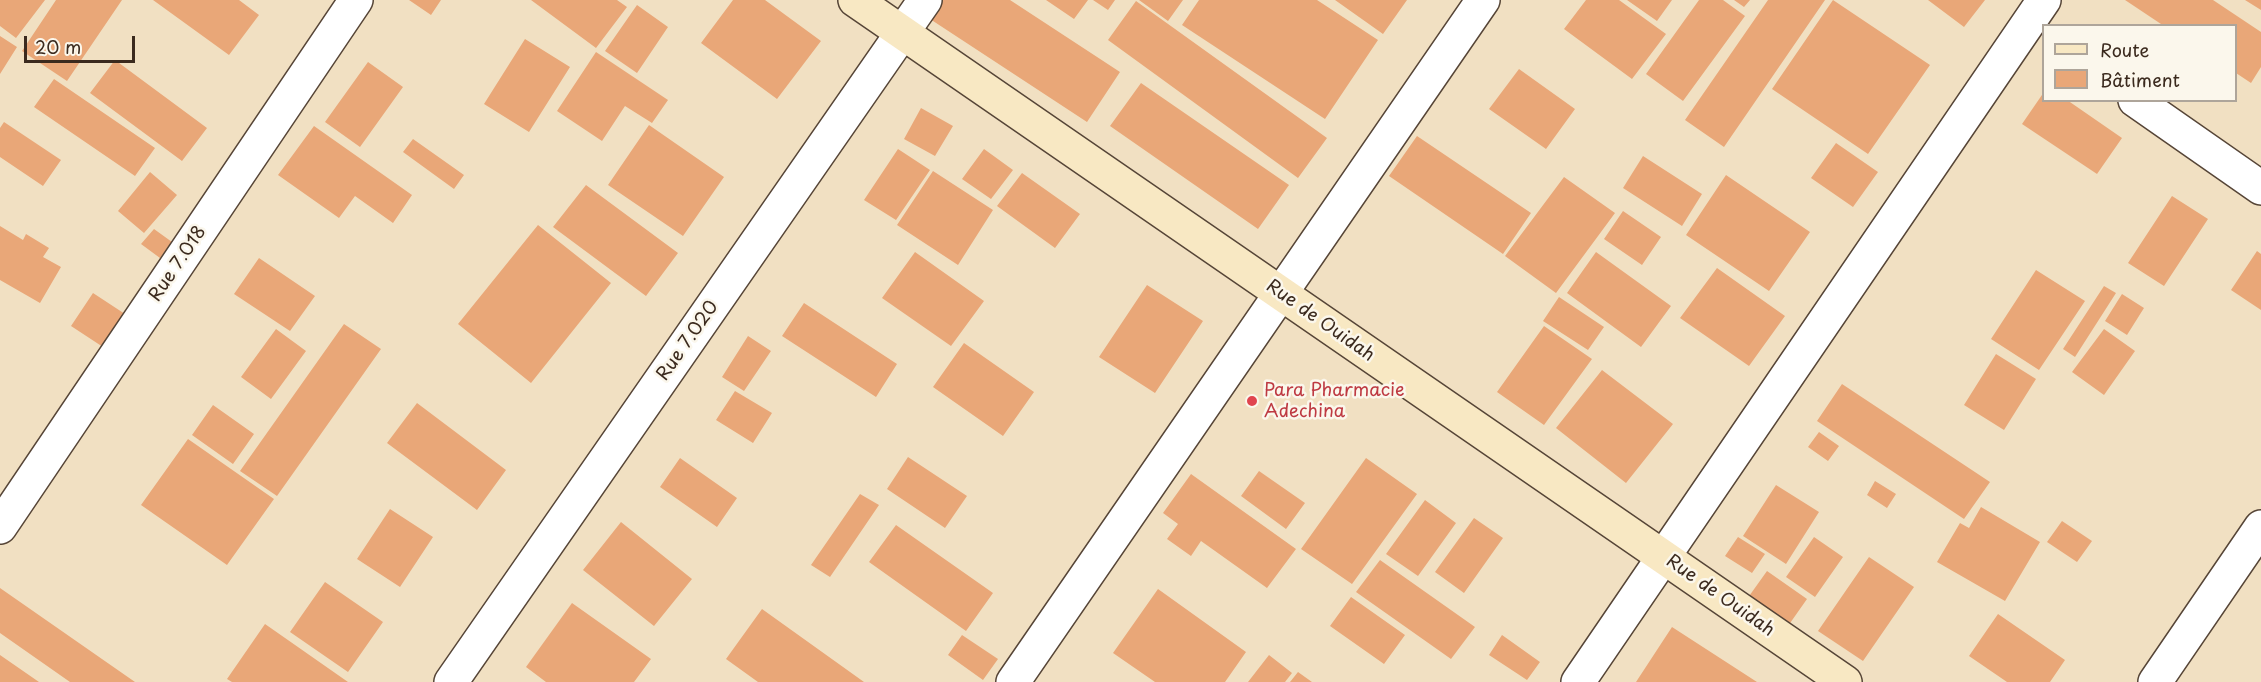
<!DOCTYPE html>
<html>
<head>
<meta charset="utf-8">
<style>
  body { margin:0 }
  #map { position:relative; width:2261px; height:682px; overflow:hidden; background:#f1e0c2; font-family:"Playpen Sans",sans-serif }
  canvas { display:block }
  .legend { position:absolute; left:2042px; top:24px; width:195px; height:78px; box-sizing:border-box; background:#fbf7ec; border:2px solid #aea59a; margin:0; padding:8px 10px; list-style:none; font-size:18px; color:#3b2a1e }
  .legend li { display:flex; align-items:center; gap:12px; height:30px }
  .legend b { width:30px; border:2px solid #aea59a }
  .scale { position:absolute; left:24px; top:36px; width:111px; height:27px; box-sizing:border-box; border:3px solid #3b2a1e; border-top:0; padding-left:8px; font-size:18px; line-height:21px; white-space:nowrap; color:#3b2a1e; -webkit-text-stroke:4px #fbf7ec; paint-order:stroke }
</style>
</head>
<body>
<div id="map">
<canvas width="2261" height="682"></canvas>
<ul class="legend">
<li><b style="height:8px;background:#f8e8c3"></b>Route</li>
<li><b style="height:16px;background:#e9a778"></b>Bâtiment</li>
</ul>
<div class="scale">20 m</div>
</div>
<script>
const ctx = document.querySelector('canvas').getContext('2d');
ctx.lineJoin = 'round';
function fill(path, color) { ctx.fillStyle = color; ctx.fill(path, 'evenodd'); }
const poly = rows => new Path2D(rows.map(r => 'M' + r).join(''));
function strokePath(path, color, width, dash) { ctx.strokeStyle = color; ctx.lineWidth = width; ctx.lineCap = dash ? 'butt' : 'round'; ctx.setLineDash(dash || []); ctx.stroke(path); }
function drawText(font, color, halo, rows, align = 'center') {
  ctx.font = font + ' "Playpen Sans",sans-serif'; ctx.lineWidth = 5; ctx.setLineDash([]); ctx.textBaseline = 'middle'; ctx.strokeStyle = halo; ctx.fillStyle = color; for (const [text, x, y, turn = 0] of rows) {
    ctx.save(); ctx.translate(x, y); ctx.rotate((+turn || 0) * Math.PI / 180); ctx.textAlign = isNaN(turn) ? turn : align; if (halo) ctx.strokeText(text, 0, 0); ctx.fillText(text, 0, 0); ctx.restore();
  }
}
fill(poly([
  [0,0,45,0,16,38,0,26],
  [56,0,122,0,67,81,22,51],
  [153,0,239,0,259,15,229,55],
  [409,0,441,0,431,15],
  [531,0,617,0,627,7,596,48],
  [733,0,765,0,821,41,777,99,701,43],
  [943,0,1010,0,1120,72,1087,122,930,19],
  [1046,0,1088,0,1074,19],
  [1093,0,1115,0,1108,10],
  [1139,0,1183,0,1168,21],
  [1199,0,1317,0,1378,40,1325,119,1182,25],
  [1335,0,1407,0,1383,34],
  [1586,0,1619,0,1666,34,1632,79,1564,29],
  [1627,0,1672,0,1657,21],
  [1699,0,1723,0,1745,16,1683,101,1646,74],
  [1734,0,1750,0,1744,7],
  [1768,0,1825,0,1724,147,1685,120],
  [1833,0,1930,65,1868,154,1772,89],
  [1928,0,1985,0,1964,27],
  [2125,0,2213,0,2261,32,2261,67,2251,83,2236,73,2236,26,2164,26],
  [2245,0,2261,0,2261,10],
  [1136,1,1327,138,1298,178,1108,40],
  [637,5,668,27,637,73,605,51],
  [0,36,17,47,0,74],
  [525,39,570,67,529,132,484,104],
  [596,52,668,100,652,123,625,106,602,141,557,111],
  [115,60,207,128,182,161,90,93],
  [368,62,403,87,360,147,325,122],
  [1519,69,1575,109,1546,149,1489,109],
  [54,79,155,148,135,176,34,107],
  [1141,83,1289,185,1258,229,1110,126],
  [2044,92,2044,100,2067,100,2122,138,2097,174,2022,124],
  [921,108,953,126,935,156,904,139],
  [4,122,61,160,43,186,0,157,0,128],
  [649,125,724,177,683,236,608,185],
  [314,126,412,195,393,223,355,196,339,218,278,175],
  [1417,136,1531,213,1503,254,1389,176],
  [413,139,464,175,454,189,403,152],
  [1836,143,1878,172,1853,207,1811,178],
  [898,149,930,170,896,220,864,200],
  [984,149,1013,170,991,199,962,179],
  [1643,156,1702,194,1682,226,1623,188],
  [933,171,993,210,958,265,897,225],
  [150,172,177,195,144,233,118,211],
  [1022,173,1080,214,1055,248,997,206],
  [1726,175,1810,232,1769,291,1686,235],
  [1564,177,1615,213,1556,293,1505,256],
  [586,185,678,253,646,296,553,227],
  [2172,196,2208,219,2164,286,2128,263],
  [1623,211,1661,237,1642,265,1604,239],
  [538,225,611,283,531,383,458,324],
  [0,226,23,240,26,234,49,248,43,257,61,267,40,303,0,280],
  [154,229,172,242,160,258,141,244],
  [2257,251,2261,254,2261,310,2231,290],
  [915,252,984,301,951,346,882,298],
  [1596,252,1671,306,1641,347,1567,293],
  [259,258,315,296,290,331,234,294],
  [1717,268,1785,316,1749,366,1680,318],
  [2036,270,2085,301,2039,370,1991,339],
  [1147,285,1203,321,1155,393,1099,357],
  [2104,286,2116,293,2075,357,2063,349],
  [93,293,125,314,103,347,71,326],
  [2122,294,2144,308,2127,335,2105,321],
  [1559,297,1604,327,1588,350,1543,321],
  [804,303,897,364,876,397,782,336],
  [344,324,381,349,277,496,240,471],
  [1544,326,1592,359,1544,425,1497,392],
  [276,329,306,351,271,399,241,377],
  [2104,329,2135,351,2104,395,2072,372],
  [748,336,771,351,744,391,722,377],
  [964,343,1034,392,1003,436,933,387],
  [1996,354,2036,379,2004,430,1964,405],
  [1602,370,1673,424,1626,483,1556,428],
  [1842,384,1990,482,1964,519,1817,421],
  [735,391,772,413,753,443,716,420],
  [417,403,506,470,477,510,387,443],
  [213,405,254,434,233,464,192,435],
  [1819,432,1839,446,1828,461,1808,447],
  [188,439,274,499,227,565,141,505],
  [908,457,967,496,945,528,887,489],
  [680,458,737,498,717,527,660,487],
  [1366,458,1417,494,1352,584,1301,549],
  [1259,471,1305,503,1286,529,1241,496],
  [1191,474,1296,549,1267,588,1201,541,1191,556,1167,539,1178,524,1163,513],
  [1875,481,1896,494,1887,508,1867,495],
  [1776,485,1819,512,1786,564,1743,536],
  [860,494,879,505,830,577,811,565],
  [1425,500,1456,523,1418,576,1386,554],
  [1981,507,2040,542,2005,601,1937,562,1960,523,1969,528],
  [390,509,433,537,400,587,357,559],
  [1474,518,1503,538,1464,593,1435,572],
  [2062,521,2092,541,2077,562,2047,542],
  [621,522,692,579,654,626,583,570],
  [896,525,993,593,966,631,869,562],
  [1738,537,1765,554,1752,573,1725,556],
  [1814,537,1843,557,1815,597,1786,577],
  [1869,557,1914,587,1863,661,1818,631],
  [1380,560,1475,627,1451,659,1356,592],
  [1767,571,1807,599,1788,626,1747,599],
  [325,582,383,622,348,672,290,632],
  [0,588,135,682,70,682,0,633],
  [1158,589,1246,652,1225,682,1155,682,1113,653],
  [1351,597,1405,635,1384,664,1330,626],
  [572,603,651,659,634,682,546,682,526,667],
  [762,609,864,682,758,682,726,659],
  [1998,614,2065,660,2050,682,2007,682,1969,656],
  [265,624,348,682,232,682,227,679],
  [1672,627,1757,682,1636,682],
  [962,635,998,659,983,680,948,655],
  [1502,635,1540,662,1527,680,1489,655],
  [0,655,39,682,0,682],
  [1269,655,1292,673,1285,682,1248,682],
  [1298,672,1312,682,1290,682]
]), '#e9a778');
const street = poly([
  [2135,100,2261,188],
  [0,527,356,0],
  [451,682,925,0],
  [1013,682,1483,0],
  [1578,682,2044,0],
  [2155,682,2261,527]
]);
const secondary = poly([
  [855,0,1845,682]
]);
strokePath(street, '#564537', 36);
strokePath(secondary, '#564537', 36);
strokePath(street, '#fff', 33);
strokePath(secondary, '#f8e8c3', 33);
for (const [x, y, r, color] of [
  [1252,401,6,"#e0444e"]
]) { const dot = new Path2D(); dot.arc(x, y, r, 0, 2 * Math.PI); ctx.fillStyle = color; ctx.fill(dot); strokePath(dot, '#fbf7ec', 2); }
drawText('18px', '#3b2a1e', '#fbf7ec', [
  ["Rue 7.018",178,264,-56],
  ["Rue de Ouidah",1320,321,35],
  ["Rue 7.020",688,341,-55],
  ["Rue de Ouidah",1720,596,35]
]);
drawText('18px', '#be3a42', '#fbf7ec', [
  ["Para Pharmacie",1264,391],
  ["Adechina",1264,412]
], 'left');
</script>
</body>
</html>
